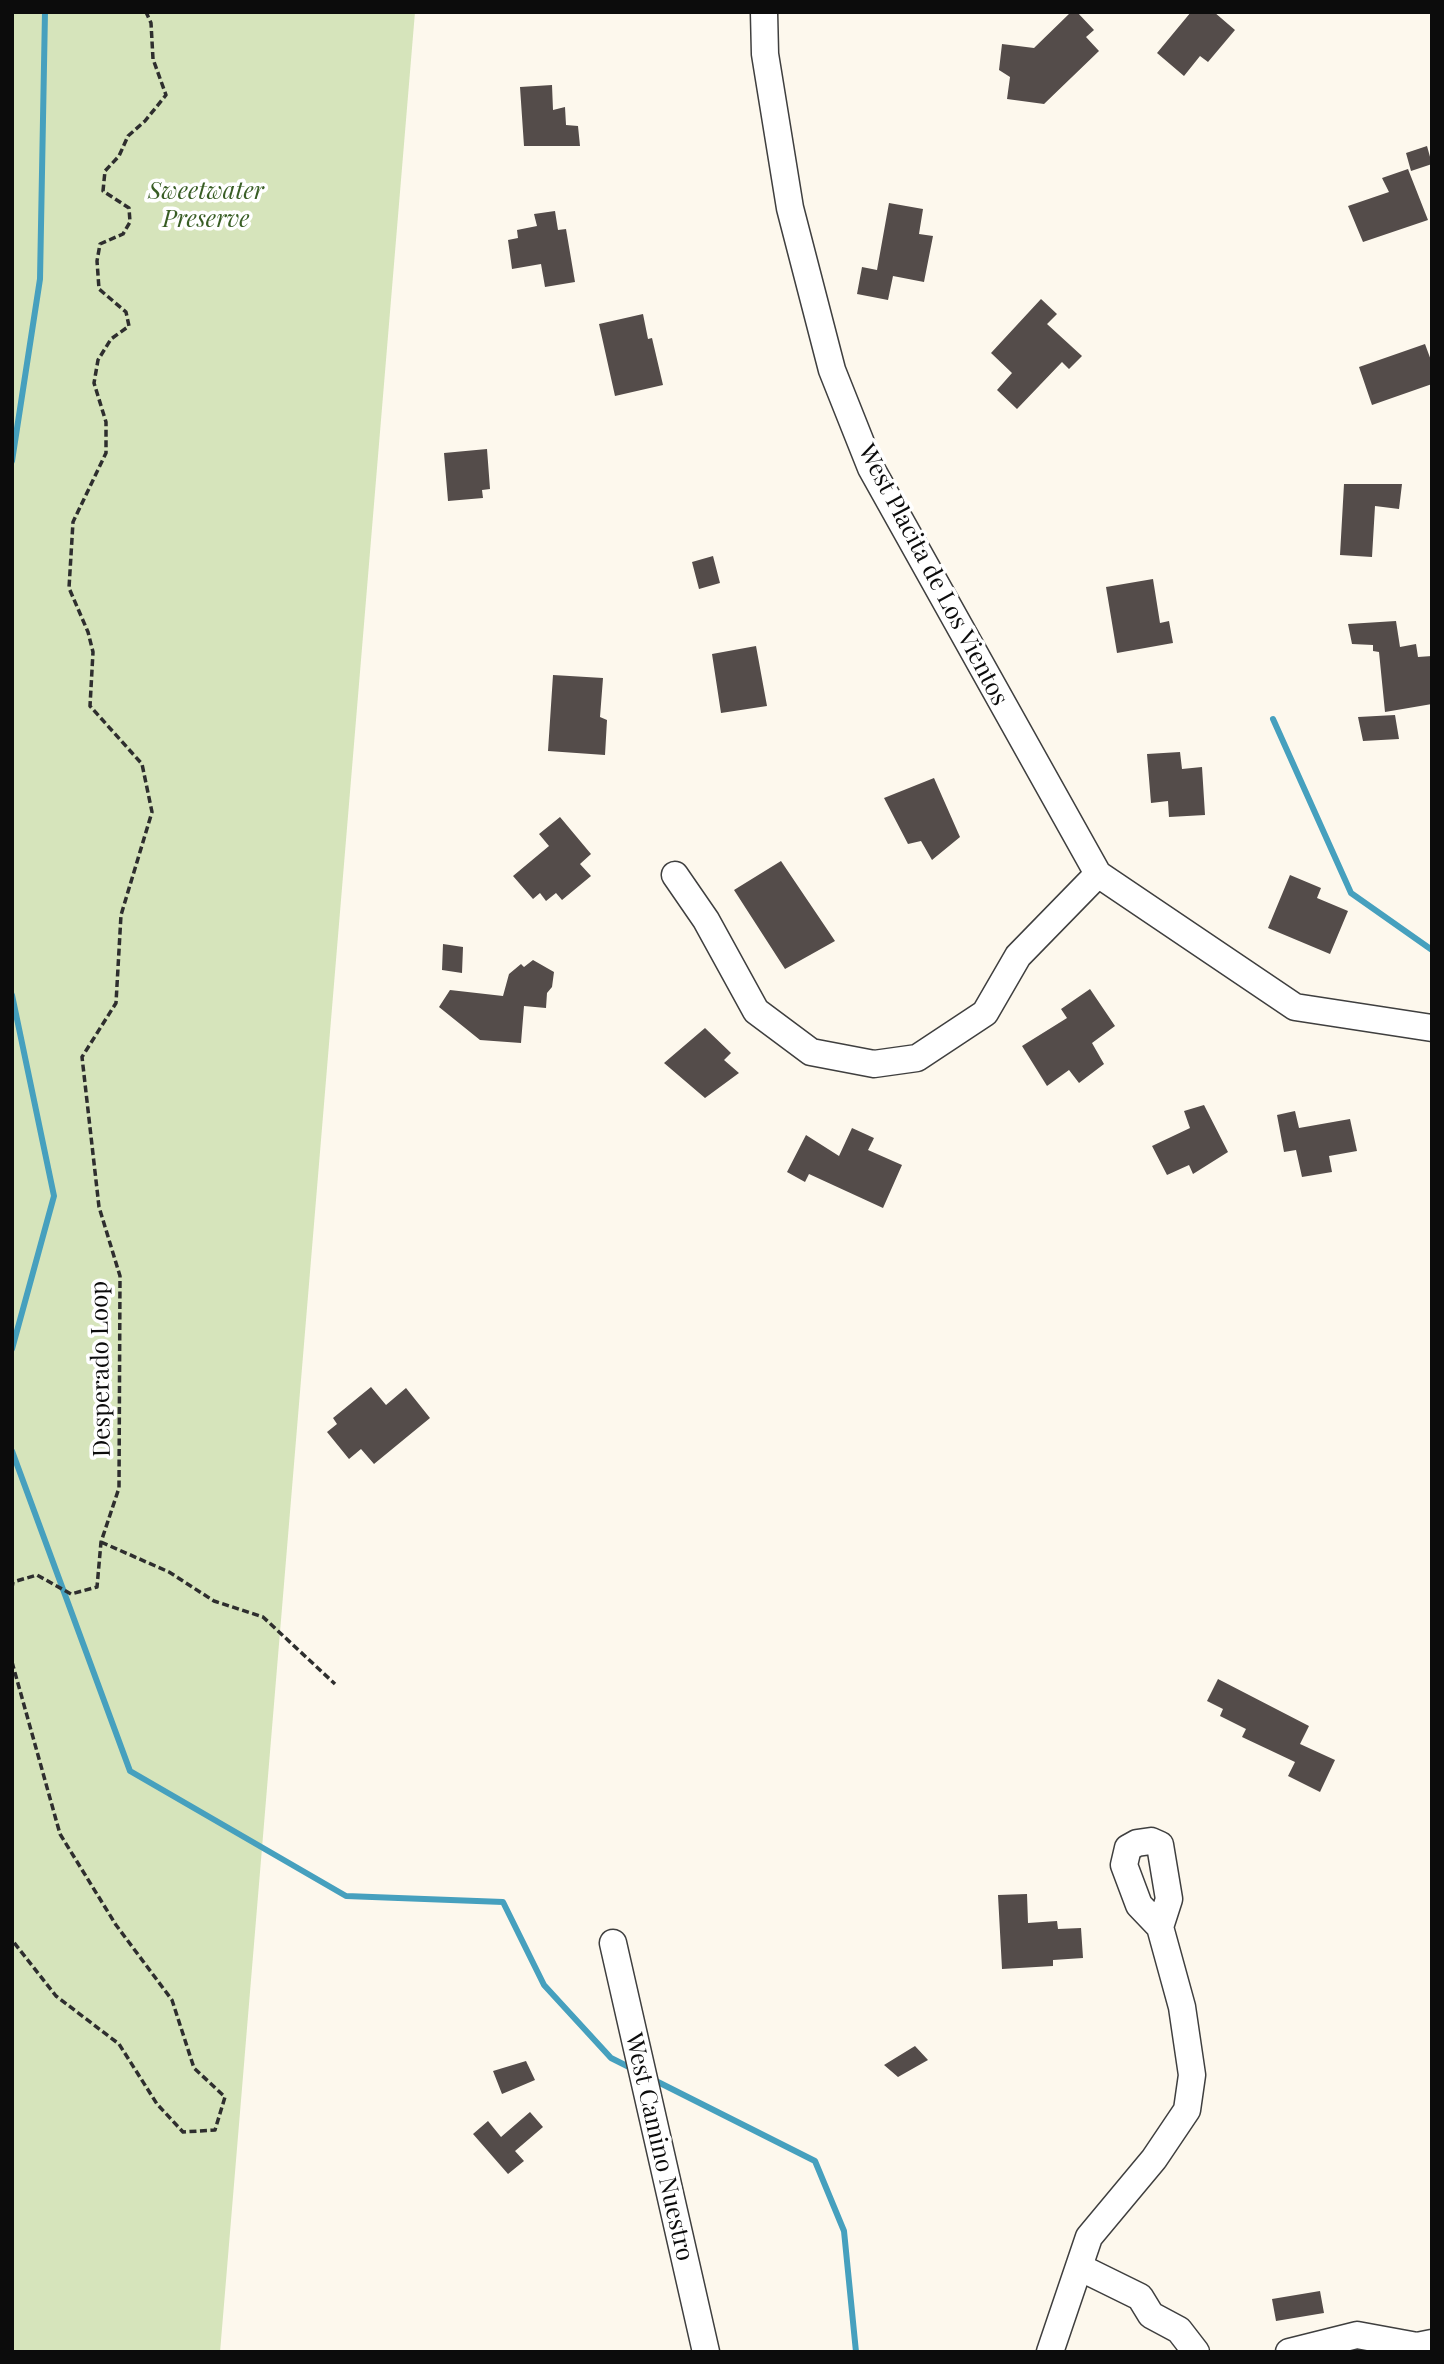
<!DOCTYPE html>
<html>
<head>
<meta charset="utf-8">
<style>
  body { margin:0 }
  #map { position:relative; width:1444px; height:2364px; overflow:hidden; background:#fdf8ed; font-family:"Playfair Display",serif }
  canvas { display:block }
  .frame { position:absolute; inset:0; border:14px solid #0c0c0c; pointer-events:none }
</style>
</head>
<body>
<div id="map">
<canvas width="1444" height="2364"></canvas>
<div class="frame"></div>
</div>
<script>
const ctx = document.querySelector('canvas').getContext('2d');
ctx.lineJoin = 'round';
function fill(path, color) { ctx.fillStyle = color; ctx.fill(path, 'evenodd'); }
const poly = rows => new Path2D(rows.map(r => 'M' + r).join(''));
function strokePath(path, color, width, dash) { ctx.strokeStyle = color; ctx.lineWidth = width; ctx.lineCap = dash ? 'butt' : 'round'; ctx.setLineDash(dash || []); ctx.stroke(path); }
function drawText(font, color, halo, rows, align = 'center') {
  ctx.font = font + ' "Playfair Display",serif'; ctx.lineWidth = 7; ctx.setLineDash([]); ctx.textBaseline = 'middle'; ctx.strokeStyle = halo; ctx.fillStyle = color; for (const [text, x, y, turn = 0] of rows) {
    ctx.save(); ctx.translate(x, y); ctx.rotate((+turn || 0) * Math.PI / 180); ctx.textAlign = isNaN(turn) ? turn : align; if (halo) ctx.strokeText(text, 0, 0); ctx.fillText(text, 0, 0); ctx.restore();
  }
}
fill(poly([
  [12,12,415,12,220,2352,12,2352]
]), '#d6e4bb');
strokePath(poly([
  [12,461,40,279,45,12],
  [1273,719,1351,893,1432,950],
  [12,995,54,1196,12,1349],
  [12,1451,130,1771,346,1896,503,1902,544,1985,611,2058,633,2069],
  [652,2079,815,2161,844,2231,856,2352]
]), '#46a0be', 6);
fill(poly([
  [1071,12,1077,12,1094,30,1086,37,1099,51,1044,104,1007,99,1010,77,999,70,1002,44,1034,48],
  [1191,12,1214,12,1235,30,1208,62,1200,56,1184,76,1157,53],
  [552,85,553,110,565,107,566,125,578,126,580,146,524,146,520,87],
  [1427,146,1432,164,1411,171,1406,153],
  [1408,169,1428,220,1363,242,1348,206,1389,192,1382,178],
  [889,203,923,209,919,234,933,236,924,282,893,276,888,300,857,294,862,267,877,270],
  [555,211,558,230,566,229,575,282,545,287,541,264,512,269,508,240,518,238,517,230,537,226,534,214],
  [1041,299,1057,314,1047,324,1082,356,1069,369,1062,362,1017,409,997,390,1012,373,991,353],
  [643,314,648,339,652,338,663,385,615,396,599,324],
  [1425,344,1432,363,1432,384,1372,405,1359,367],
  [487,449,490,489,482,490,483,498,448,501,444,453],
  [1344,484,1402,484,1399,509,1375,506,1372,557,1340,555],
  [713,556,720,583,699,589,692,562],
  [1153,579,1160,623,1169,621,1173,643,1117,653,1106,587],
  [1396,621,1400,647,1416,644,1418,657,1432,656,1432,704,1385,712,1379,652,1373,651,1373,645,1352,644,1348,624],
  [756,646,767,706,721,713,712,654],
  [553,675,603,678,600,717,607,720,605,755,548,751],
  [1395,715,1399,739,1363,741,1358,717],
  [1180,752,1182,769,1202,767,1205,815,1169,817,1168,801,1151,803,1147,754],
  [934,778,960,837,932,860,921,841,908,844,884,798],
  [560,817,591,854,580,864,591,876,562,900,556,893,546,901,540,893,533,899,513,876,549,846,539,834],
  [781,861,835,941,785,969,734,890],
  [1290,875,1321,888,1317,898,1348,911,1330,954,1268,928],
  [443,944,463,947,462,973,442,970],
  [533,960,554,972,552,987,547,993,546,1008,524,1006,521,1043,480,1040,439,1007,450,990,503,996,509,974,521,964,524,967],
  [1090,989,1115,1026,1092,1043,1104,1064,1079,1083,1069,1070,1047,1086,1022,1046,1067,1018,1061,1009],
  [705,1028,731,1053,724,1060,739,1073,705,1098,664,1063],
  [1204,1105,1228,1152,1193,1174,1189,1165,1167,1175,1152,1146,1190,1128,1184,1111],
  [1295,1111,1299,1128,1350,1119,1357,1151,1329,1156,1332,1172,1302,1177,1296,1150,1284,1152,1277,1115],
  [852,1128,874,1138,868,1150,902,1165,883,1208,809,1174,805,1182,787,1172,806,1135,839,1156],
  [371,1387,386,1405,406,1388,430,1418,374,1464,361,1449,349,1459,327,1432,337,1424,333,1418],
  [1218,1679,1309,1726,1300,1744,1335,1760,1320,1792,1288,1776,1295,1762,1242,1737,1246,1729,1220,1716,1223,1709,1207,1701],
  [1027,1894,1028,1923,1057,1921,1058,1929,1081,1928,1083,1958,1053,1960,1053,1966,1002,1969,998,1895],
  [915,2046,928,2060,898,2077,884,2065],
  [526,2061,535,2080,502,2094,493,2071],
  [530,2112,543,2127,515,2151,524,2161,508,2174,473,2134,488,2121,501,2137],
  [1320,2291,1324,2313,1276,2321,1272,2299]
]), '#544c4a');
const minor = poly([
  [764,12,765,54,790,208,832,370,871,468,1098,874,1295,1007,1432,1028],
  [675,875,706,920,756,1011,811,1052,874,1064,917,1058,985,1013,1018,956,1098,874],
  [613,1943,706,2352],
  [1079,2267,1140,2297,1151,2315,1179,2330,1196,2352],
  [1050,2352,1089,2237,1154,2159,1187,2110,1192,2075,1182,2007,1160,1927,1139,1905,1124,1865,1128,1848,1137,1843,1151,1841,1160,1845,1169,1899,1160,1927],
  [1289,2352,1357,2335,1417,2346,1432,2343]
]);
strokePath(minor, '#3f3f3f', 29);
strokePath(poly([
  [101,1542,169,1572,214,1601,263,1617,335,1684],
  [12,1588,13,1582,37,1575,71,1594,97,1587,101,1542,119,1488,120,1276,99,1207,82,1057,116,1003,121,915,152,812,142,764,90,706,93,652,88,632,69,588,73,522,106,453,106,422,94,383,98,360,111,339,129,326,126,312,99,289,97,261,100,244,123,234,130,222,129,208,103,191,105,171,119,156,128,136,145,121,166,95,153,59,151,23,146,12],
  [12,1662,60,1834,116,1925,172,2000,194,2068,225,2097,215,2130,183,2132,157,2104,119,2044,56,1996,12,1940]
]), '#2e2e2e', 3.5, [7, 3.5]);
strokePath(minor, '#fff', 26);
drawText('italic 24px', '#385d24', '#fff', [
  ["Sweetwater",206,192],
  ["Preserve",206,220]
]);
drawText('24px', '#0c0c0c', '#fff', [
  ["West Placita de Los Vientos",933,575,62],
  ["Desperado Loop",101,1369,-91],
  ["West Camino Nuestro",659,2147,77]
]);
</script>
</body>
</html>
